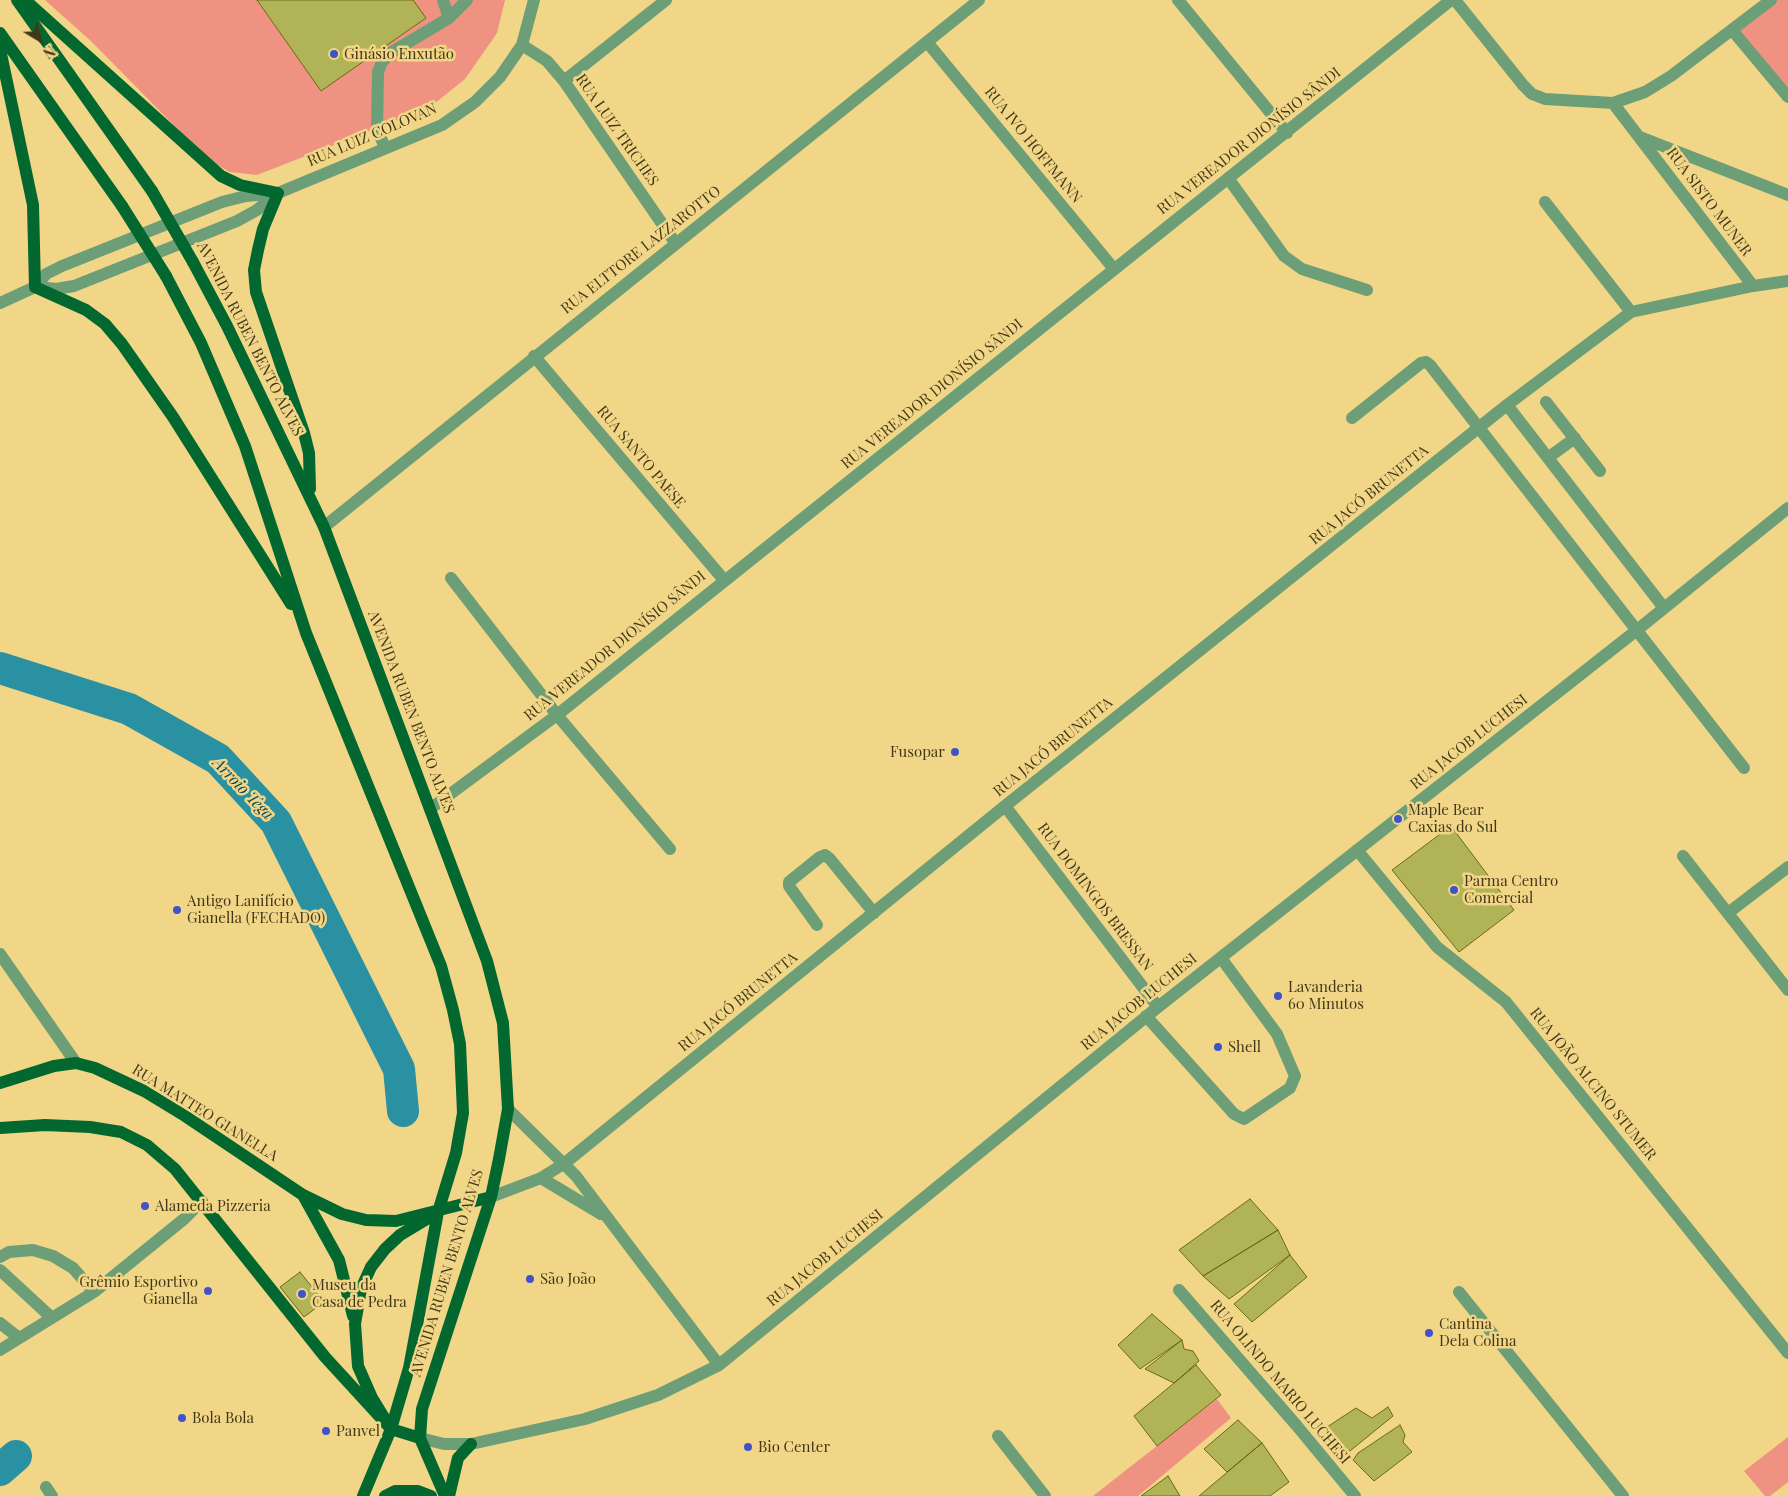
<!DOCTYPE html>
<html>
<head>
<meta charset="utf-8">
<style>
  body { margin:0 }
  #map { position:relative; width:1788px; height:1496px; overflow:hidden; background:#f1d688; font-family:"Playfair Display",serif }
  canvas { display:block }
  .north { position:absolute; left:15px; top:15px; width:50px; height:50px; -webkit-text-stroke:4px #f1d688; paint-order:stroke; rotate:143deg; font-size:14px; font-weight:700; line-height:20px; text-align:center; color:#423717 }
  .north::after { content:''; display:block; margin:auto; width:18px; height:22px; background:#423717; clip-path:polygon(50% 0,100% 100%,50% 72%,0 100%) }
</style>
</head>
<body>
<div id="map">
<canvas width="1788" height="1496"></canvas>
<div class="north">N</div>
</div>
<script>
const ctx = document.querySelector('canvas').getContext('2d');
ctx.lineJoin = 'round';
function fill(path, color) { ctx.fillStyle = color; ctx.fill(path, 'evenodd'); }
const poly = rows => new Path2D(rows.map(r => 'M' + r).join(''));
function strokePath(path, color, width, dash) { ctx.strokeStyle = color; ctx.lineWidth = width; ctx.lineCap = dash ? 'butt' : 'round'; ctx.setLineDash(dash || []); ctx.stroke(path); }
function drawText(font, color, halo, rows, align = 'center') {
  ctx.font = font + ' "Playfair Display",serif'; ctx.lineWidth = 5; ctx.setLineDash([]); ctx.textBaseline = 'middle'; ctx.strokeStyle = halo; ctx.fillStyle = color; for (const [text, x, y, turn = 0] of rows) {
    ctx.save(); ctx.translate(x, y); ctx.rotate((+turn || 0) * Math.PI / 180); ctx.textAlign = isNaN(turn) ? turn : align; if (halo) ctx.strokeText(text, 0, 0); ctx.fillText(text, 0, 0); ctx.restore();
  }
}
fill(poly([
  [45,0,505,0,497,33,465,79,429,108,257,175,230,172,208,160,92,42],
  [1771,0,1788,0,1788,97,1732,30],
  [1217,1399,1231,1418,1138,1496,1093,1496],
  [1788,1437,1788,1482,1770,1496,1765,1496,1744,1471]
]), '#ef9281');
strokePath(poly([
  [0,668,129,709,218,759,276,822,399,1069,403,1111],
  [0,1470,16,1456]
]), '#2991a1', 32);
const building = poly([
  [257,0,413,0,426,18,321,91,257,0],
  [1451,826,1514,910,1459,952,1392,870,1451,826],
  [1250,1199,1278,1230,1203,1276,1179,1250,1250,1199],
  [1278,1230,1290,1255,1229,1299,1203,1276,1278,1230],
  [1290,1255,1307,1277,1252,1322,1234,1304,1290,1255],
  [300,1272,324,1302,304,1317,280,1287,300,1272],
  [1152,1314,1182,1340,1140,1369,1118,1345,1152,1314],
  [1182,1340,1184,1349,1193,1351,1199,1361,1174,1383,1145,1369,1182,1340],
  [1196,1365,1221,1395,1157,1446,1134,1416,1196,1365],
  [1388,1407,1393,1416,1345,1455,1324,1429,1356,1408,1372,1418,1388,1407],
  [1238,1420,1262,1443,1227,1472,1204,1449,1238,1420],
  [1400,1425,1405,1435,1403,1442,1412,1452,1374,1481,1353,1460,1358,1453,1400,1425],
  [1262,1443,1289,1482,1270,1496,1199,1496,1262,1443],
  [1168,1476,1180,1496,1141,1496,1168,1476]
]);
fill(building, '#b0b457');
strokePath(building, '#686a16', 1);
strokePath(poly([
  [443,0,449,18],
  [1178,0,1287,133],
  [1455,0,1523,85,1532,94,1545,99,1613,103,1753,286],
  [1732,30,1788,97],
  [927,42,1114,269],
  [522,45,547,61,564,81,676,244],
  [564,81,666,0],
  [1613,103,1645,92,1671,76,1771,0],
  [1640,137,1788,195],
  [385,148,377,128,378,72,382,62,392,52,449,18,467,0],
  [1228,178,1284,256,1302,269,1367,290],
  [1545,202,1631,312],
  [38,287,56,289,74,286,237,221,257,210,278,193],
  [0,303,35,287,46,274,62,266,222,202,246,196,278,193,442,125,475,102,500,77,522,45,534,0],
  [534,356,724,580],
  [1546,402,1600,471],
  [1507,405,1664,608],
  [1352,418,1421,363,1426,362,1430,365,1744,768],
  [1549,457,1575,438],
  [324,527,979,0],
  [451,578,557,715,670,849],
  [1005,806,1158,1007],
  [430,809,557,715,1451,0],
  [1357,850,1437,947,1506,1002,1788,1353],
  [1683,856,1788,990],
  [1728,913,1788,867],
  [817,925,789,886,789,882,820,857,825,855,830,859,874,913],
  [0,954,76,1063],
  [1146,1016,1234,1114,1244,1119,1290,1088,1295,1076,1277,1034,1221,958],
  [508,1109,576,1176,719,1365],
  [541,1178,601,1214],
  [491,1197,541,1178,565,1163,1005,806,1507,405,1631,312,1753,286,1788,281],
  [0,1257,9,1252,33,1250,53,1256,73,1268,94,1292],
  [0,1270,52,1318],
  [1179,1290,1297,1426,1355,1496],
  [1459,1292,1623,1496],
  [0,1323,19,1338],
  [0,1350,94,1292,184,1219,202,1201],
  [998,1436,1045,1496],
  [420,1438,444,1444,471,1444,585,1419,658,1395,719,1365,1158,1007,1637,630,1788,508],
  [46,1487,52,1496]
]), '#6c9e77', 12);
strokePath(poly([
  [17,0,152,191],
  [25,0,221,176,240,185,278,193,263,229,258,250,254,270,256,292,304,433,309,453,310,489],
  [0,33,122,206],
  [0,49,33,205,35,287,86,310,105,324,122,344,173,417,291,604],
  [193,262,227,326,324,527,487,961,503,1023,508,1109,499,1159,491,1197,422,1409,420,1438,445,1496],
  [166,276,201,343,245,446,306,633,441,966,453,1010,460,1044,463,1113,456,1153,438,1212,409,1368,391,1429,363,1496],
  [0,1083,54,1066,76,1063,95,1068,144,1091,185,1116,303,1195,342,1214,366,1220,396,1221,491,1197],
  [0,1128,45,1125,90,1127,121,1132,147,1145,175,1169,325,1357,391,1429],
  [303,1195,339,1260,353,1316],
  [420,1438,391,1429,372,1398,358,1366,355,1324,361,1289,371,1267,385,1249,400,1235,430,1217],
  [385,1496,395,1491,418,1491,431,1496],
  [449,1496,458,1458,471,1444]
]), '#036730', 12);
strokePath(poly([
  [152,191,193,262],
  [122,206,166,276]
]), '#036730', 12);
for (const [x, y, r, color] of [
  [334,54,5,"#3f53c6"],
  [955,752,5,"#3f53c6"],
  [1398,819,5,"#3f53c6"],
  [1454,890,5,"#3f53c6"],
  [177,910,5,"#3f53c6"],
  [1278,996,5,"#3f53c6"],
  [1218,1047,5,"#3f53c6"],
  [145,1206,5,"#3f53c6"],
  [530,1279,5,"#3f53c6"],
  [208,1291,5,"#3f53c6"],
  [302,1294,5,"#3f53c6"],
  [1429,1333,5,"#3f53c6"],
  [182,1418,5,"#3f53c6"],
  [326,1431,5,"#3f53c6"],
  [748,1447,5,"#3f53c6"]
]) { const dot = new Path2D(); dot.arc(x, y, r, 0, 2 * Math.PI); ctx.fillStyle = color; ctx.fill(dot); strokePath(dot, '#f1d688', 2); }
drawText('15px', '#423717', '#f1d688', [
  ["Ginásio Enxutão",344,54],
  ["Fusopar",945,752,"right"],
  ["Maple Bear",1408,810],
  ["Caxias do Sul",1408,827],
  ["Parma Centro",1464,881],
  ["Comercial",1464,898],
  ["Antigo Lanifício",187,901],
  ["Gianella (FECHADO)",187,918],
  ["Lavanderia",1288,987],
  ["60 Minutos",1288,1004],
  ["Shell",1228,1047],
  ["Alameda Pizzeria",155,1206],
  ["São João",540,1279],
  ["Grêmio Esportivo",198,1282,"right"],
  ["Gianella",198,1299,"right"],
  ["Museu da",312,1285],
  ["Casa de Pedra",312,1302],
  ["Cantina",1439,1324],
  ["Dela Colina",1439,1341],
  ["Bola Bola",192,1418],
  ["Panvel",336,1431],
  ["Bio Center",758,1447]
], 'left');
drawText('15px', '#423717', '#f1d688', [
  ["RUA LUIZ TRICHES",617,130,55],
  ["RUA LUIZ COLOVAN",372,135,-23],
  ["RUA VEREADOR DIONÍSIO SÂNDI",1249,141,-38],
  ["RUA IVO HOFFMANN",1033,145,51],
  ["RUA SISTO MUNER",1709,202,53],
  ["RUA ELTTORE LAZZAROTTO",641,250,-38],
  ["AVENIDA RUBEN BENTO ALVES",250,339,63],
  ["RUA VEREADOR DIONÍSIO SÂNDI",932,394,-39],
  ["RUA SANTO PAESE",641,457,50],
  ["RUA JACÓ BRUNETTA",1369,495,-39],
  ["RUA VEREADOR DIONÍSIO SÂNDI",615,646,-39],
  ["AVENIDA RUBEN BENTO ALVES",411,712,69],
  ["RUA JACOB LUCHESI",1469,742,-38],
  ["RUA JACÓ BRUNETTA",1053,747,-39],
  ["RUA DOMINGOS BRESSAN",1095,897,53],
  ["RUA JACÓ BRUNETTA",738,1002,-39],
  ["RUA JACOB LUCHESI",1139,1002,-39],
  ["RUA JOÃO ALCINO STUMER",1593,1084,51],
  ["RUA MATTEO GIANELLA",205,1113,32],
  ["RUA JACOB LUCHESI",825,1258,-39],
  ["AVENIDA RUBEN BENTO ALVES",447,1273,-73],
  ["RUA OLINDO MARIO LUCHESI",1280,1382,50]
]);
drawText('italic 16px', '#0a4650', '#f1d688', [
  ["Arroio Tega",243,789,46]
]);
</script>
</body>
</html>
